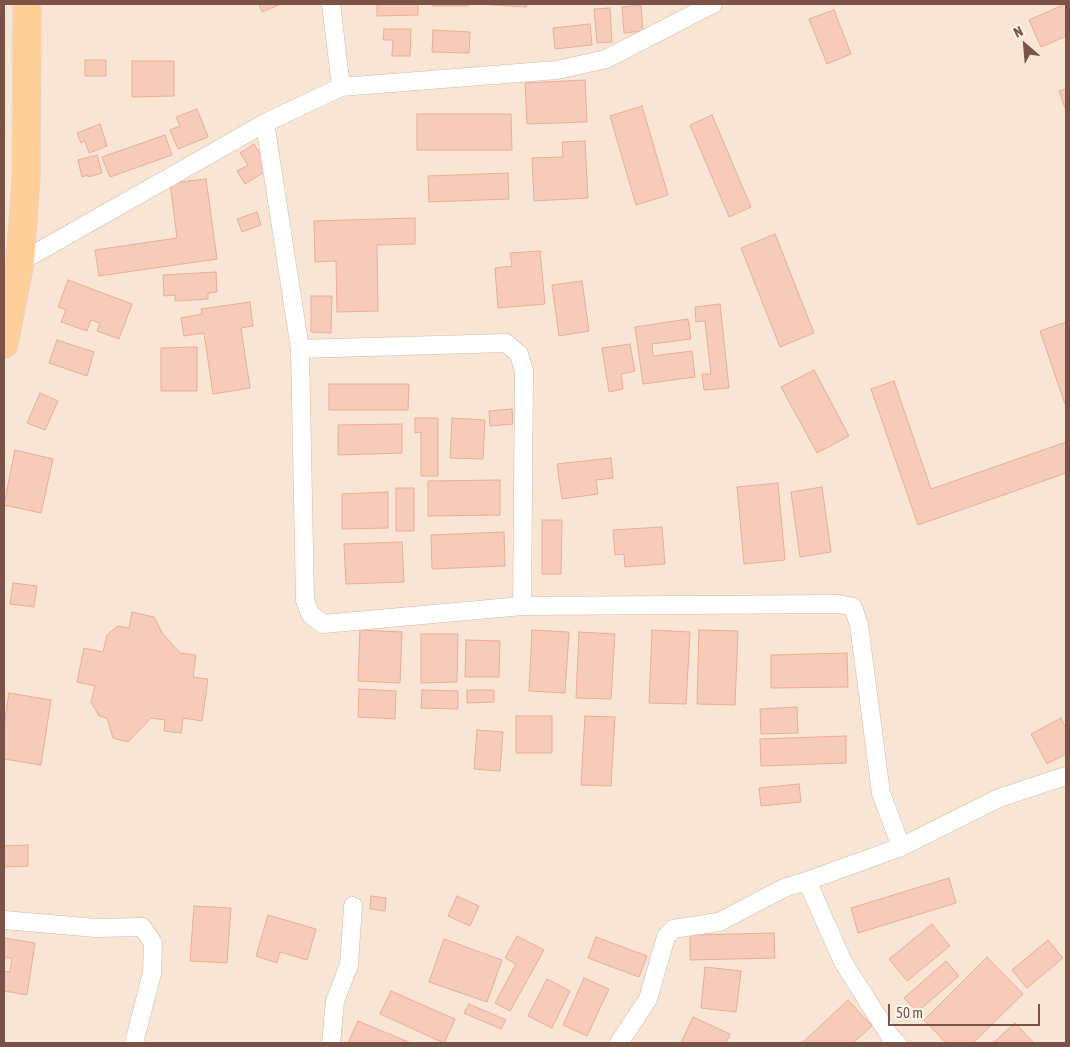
<!DOCTYPE html>
<html>
<head>
<meta charset="utf-8">
<style>
  body { margin:0 }
  #map { position:relative; width:1070px; height:1047px; overflow:hidden; background:#fef1e4; font-family:"Asap Condensed",sans-serif }
  canvas { display:block }
  .frame { position:absolute; inset:0; border:5px solid #7a5346; pointer-events:none }
  .north { position:absolute; left:1000px; top:20px; width:50px; height:50px; -webkit-text-stroke:4px #fff6ec; paint-order:stroke; rotate:333deg; font-size:14px; font-weight:700; line-height:20px; text-align:center; color:#7a5346 }
  .north::after { content:''; display:block; margin:auto; width:18px; height:22px; background:#7a5346; clip-path:polygon(50% 0,100% 100%,50% 72%,0 100%) }
  .scale { position:absolute; left:888px; top:1004px; width:152px; height:22px; box-sizing:border-box; border:2px solid #7a5346; border-top:0; padding-left:6px; font-size:15px; line-height:18px; white-space:nowrap; color:#7a5346; -webkit-text-stroke:4px #fff6ec; paint-order:stroke }
</style>
</head>
<body>
<div id="map">
<canvas width="1070" height="1047"></canvas>
<div class="frame"></div>
<div class="north">N</div>
<div class="scale">50 m</div>
</div>
<script>
const ctx = document.querySelector('canvas').getContext('2d');
ctx.lineJoin = 'round';
function fill(path, color) { ctx.fillStyle = color; ctx.fill(path, 'evenodd'); }
const poly = rows => new Path2D(rows.map(r => 'M' + r).join(''));
function strokePath(path, color, width, dash) { ctx.strokeStyle = color; ctx.lineWidth = width; ctx.lineCap = dash ? 'butt' : 'round'; ctx.setLineDash(dash || []); ctx.stroke(path); }
fill(poly([
  [4,4,1066,4,1066,1043,4,1043]
]), '#f9e5d4');
const building = poly([
  [259,4,281,4,262,12,259,4],
  [377,4,418,4,418,15,377,16,377,4],
  [432,4,468,4,468,6,432,6,432,4],
  [478,4,527,4,526,7,478,4],
  [1065,4,1066,4,1066,36,1041,47,1029,20,1065,4],
  [641,5,643,31,624,33,622,7,641,5],
  [610,8,612,42,597,43,594,9,610,8],
  [834,10,851,54,827,64,809,19,834,10],
  [590,24,592,45,555,49,553,28,590,24],
  [384,29,411,29,410,56,392,56,393,40,383,40,384,29],
  [433,30,470,32,469,53,432,52,433,30],
  [85,60,106,60,106,76,85,76,85,60],
  [132,61,174,61,174,96,132,97,132,61],
  [585,80,587,122,527,124,525,83,585,80],
  [1066,89,1066,111,1059,91,1066,89],
  [642,106,668,195,636,205,610,116,642,106],
  [197,109,208,137,178,149,170,130,180,126,176,117,197,109],
  [417,114,511,114,512,150,417,150,417,114],
  [712,115,751,207,729,217,690,125,712,115],
  [100,124,107,146,89,153,85,141,81,143,77,133,100,124],
  [165,135,172,155,110,177,102,157,165,135],
  [585,141,588,198,534,201,532,158,563,157,562,142,585,141],
  [254,144,269,169,245,184,237,171,248,165,240,153,254,144],
  [97,155,102,173,88,177,88,175,82,177,78,160,97,155],
  [508,173,509,199,429,202,428,176,508,173],
  [206,179,217,259,99,276,95,250,177,238,170,183,206,179],
  [257,212,261,225,242,232,237,219,257,212],
  [415,218,415,244,377,245,378,311,337,312,336,261,315,262,314,221,415,218],
  [775,234,814,333,780,347,741,248,775,234],
  [540,251,545,304,498,308,495,268,512,266,510,253,540,251],
  [216,272,217,292,208,293,208,299,175,301,175,295,164,296,163,275,216,272],
  [68,280,132,304,119,339,97,331,100,323,91,320,87,331,61,322,66,310,58,307,68,280],
  [582,281,589,331,559,336,552,285,582,281],
  [311,296,332,296,331,333,311,332,311,296],
  [250,302,253,326,241,328,250,388,213,394,204,333,184,336,181,318,202,314,201,309,250,302],
  [720,304,729,388,704,390,702,374,711,374,705,321,696,322,695,307,720,304],
  [688,319,691,339,652,344,653,356,692,351,695,377,643,384,635,327,688,319],
  [1066,322,1066,407,1040,331,1066,322],
  [57,340,94,352,87,376,49,363,57,340],
  [630,344,635,371,621,374,623,389,609,392,602,348,630,344],
  [197,347,197,391,161,391,161,348,197,347],
  [814,370,849,436,817,453,781,387,814,370],
  [894,381,931,489,1066,442,1066,473,918,525,871,389,894,381],
  [329,384,409,384,408,410,329,410,329,384],
  [40,393,58,401,45,430,27,423,40,393],
  [512,409,513,424,490,426,489,411,512,409],
  [415,418,438,418,438,476,421,476,421,432,415,433,415,418],
  [452,418,485,420,483,459,450,458,452,418],
  [402,424,402,453,338,455,338,425,402,424],
  [15,450,53,459,41,513,4,505,15,450],
  [611,458,613,478,596,480,598,494,562,499,557,464,611,458],
  [500,480,500,515,428,516,428,481,500,480],
  [778,483,785,560,744,564,737,487,778,483],
  [822,487,831,552,800,557,791,492,822,487],
  [396,488,414,488,414,531,396,531,396,488],
  [388,492,388,528,342,529,342,494,388,492],
  [542,520,562,520,561,574,542,574,542,520],
  [662,527,665,564,625,567,624,554,615,555,613,530,662,527],
  [504,532,505,566,432,569,431,535,504,532],
  [402,542,404,582,346,584,344,544,402,542],
  [13,583,37,586,34,607,10,604,13,583],
  [132,612,154,617,163,634,180,653,196,655,193,677,208,679,202,721,183,718,181,733,164,731,165,720,151,718,128,742,113,738,107,718,99,716,91,702,95,686,77,682,84,648,103,652,107,635,118,626,129,628,132,612],
  [360,630,402,632,400,683,358,681,360,630],
  [532,630,569,632,565,693,529,691,532,630],
  [652,630,690,632,686,704,649,703,652,630],
  [699,630,738,631,735,705,697,704,699,630],
  [579,632,615,634,611,699,576,698,579,632],
  [421,634,458,634,457,682,421,683,421,634],
  [466,640,500,641,499,677,465,677,466,640],
  [847,653,848,687,771,688,771,655,847,653],
  [359,689,396,691,395,719,358,717,359,689],
  [422,690,458,691,458,709,421,708,422,690],
  [467,690,494,690,494,702,467,703,467,690],
  [9,693,51,700,41,765,4,759,4,725,9,693],
  [797,707,798,733,761,734,760,709,797,707],
  [516,716,552,716,552,753,516,753,516,716],
  [585,716,615,717,611,786,581,785,585,716],
  [1061,718,1066,728,1066,754,1047,764,1031,734,1061,718],
  [477,730,503,732,500,771,474,769,477,730],
  [846,736,846,763,761,766,760,739,846,736],
  [799,784,801,802,761,806,759,788,799,784],
  [28,845,28,866,4,867,4,846,28,845],
  [949,878,956,903,858,933,851,908,949,878],
  [371,896,386,898,385,911,370,909,371,896],
  [457,896,479,906,470,926,448,916,457,896],
  [194,906,231,908,227,963,190,961,194,906],
  [268,915,316,929,307,960,280,952,277,963,256,956,268,915],
  [932,924,950,946,907,981,889,959,932,924],
  [774,933,775,958,690,960,690,935,774,933],
  [517,936,544,950,510,1011,495,1003,516,964,505,958,517,936],
  [596,937,647,956,639,977,588,958,596,937],
  [4,938,35,943,27,995,4,991,4,971,10,972,12,958,4,957,4,938],
  [444,939,502,960,487,1002,429,982,444,939],
  [1048,940,1063,958,1027,988,1012,970,1048,940],
  [987,957,1023,994,973,1043,946,1043,924,1020,987,957],
  [946,961,959,976,917,1012,904,998,946,961],
  [705,967,741,971,736,1012,701,1008,705,967],
  [584,978,609,989,587,1036,563,1025,584,978],
  [547,979,570,991,552,1028,528,1016,547,979],
  [391,991,455,1019,444,1043,380,1014,391,991],
  [848,1000,872,1026,853,1043,802,1043,848,1000],
  [469,1004,506,1020,501,1029,464,1013,469,1004],
  [693,1017,730,1034,726,1043,681,1043,693,1017],
  [358,1021,411,1043,348,1043,358,1021],
  [1015,1023,1034,1043,993,1043,1015,1023]
]);
fill(building, '#f7cbb9');
strokePath(building, '#ebae97', 1);
const street = poly([
  [331,4,341,87],
  [265,123,300,349,305,600,310,614,323,624,522,606,838,604,853,607,859,625,881,793,901,847],
  [20,262,265,123,341,87,557,70,606,59,713,4],
  [300,349,506,343,519,354,524,371,522,606],
  [807,881,843,962,890,1036,897,1043],
  [4,920,96,928,142,927,153,943,152,973,134,1043],
  [331,1043,335,1001,349,965,353,906],
  [619,1043,648,999,666,937,673,929,719,922,784,888,807,881,901,847,999,798,1066,776]
]);
const primary = poly([
  [4,344,20,262,26,179,27,4]
]);
strokePath(street, '#d4b9ab', 19);
strokePath(primary, '#dcd2cf', 29);
strokePath(street, '#fff', 18);
strokePath(primary, '#ffcf9a', 28);
</script>
</body>
</html>
